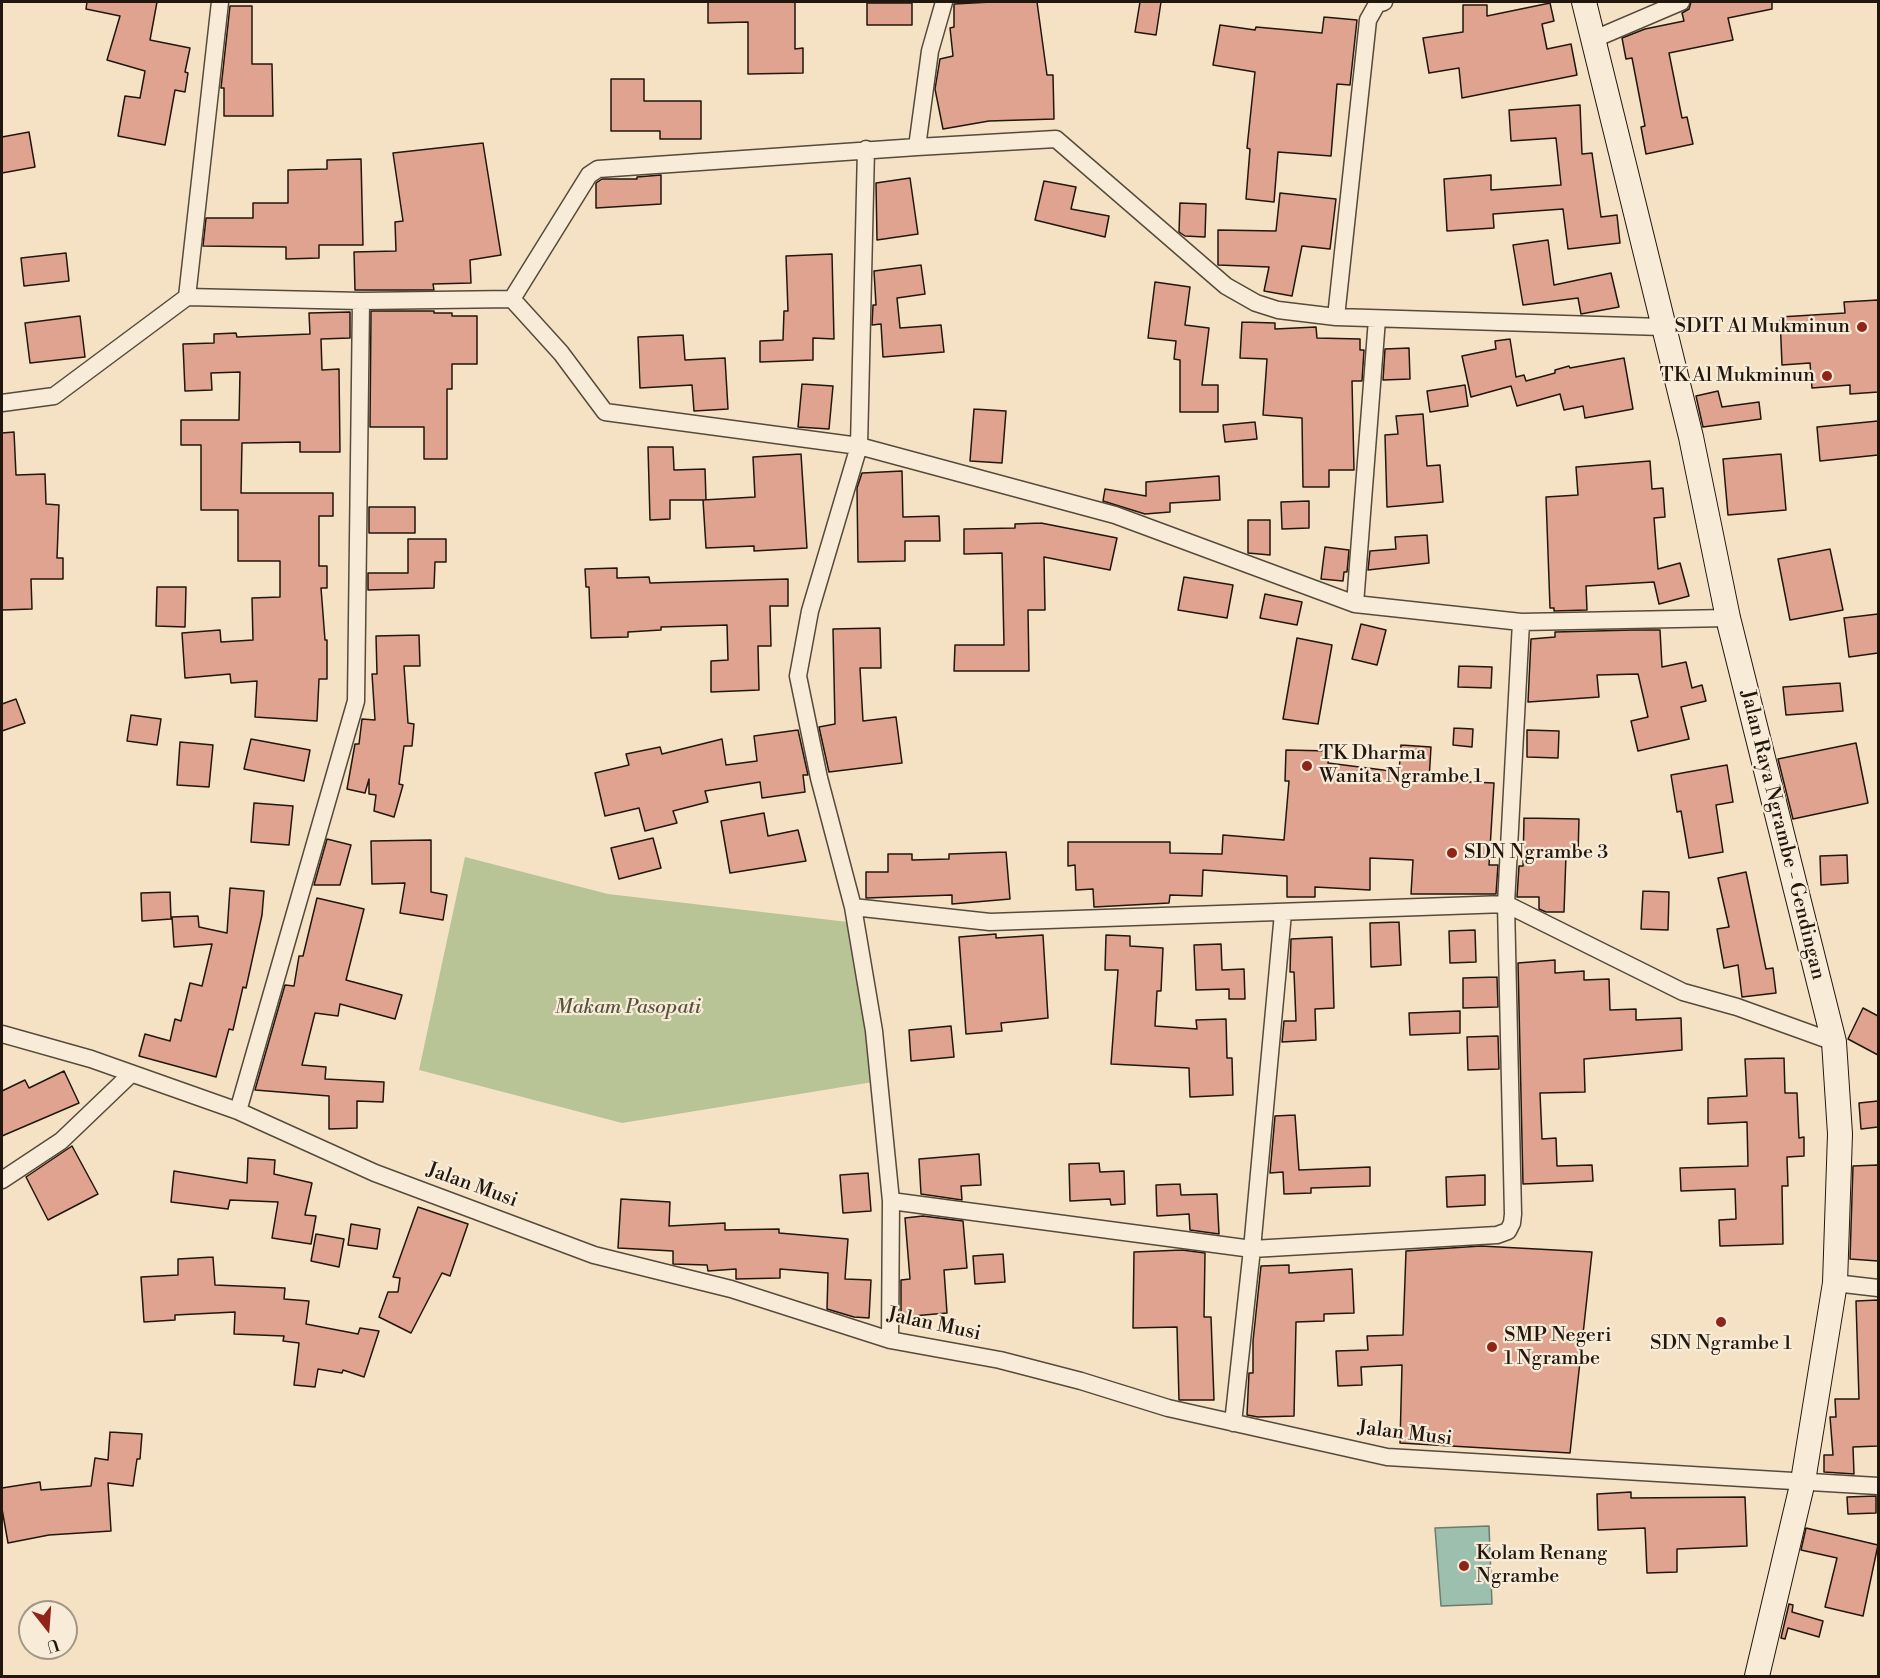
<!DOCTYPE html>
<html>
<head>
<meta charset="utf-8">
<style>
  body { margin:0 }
  #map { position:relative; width:1880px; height:1678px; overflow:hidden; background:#f5e2c4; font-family:"Libre Bodoni",serif }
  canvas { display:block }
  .frame { position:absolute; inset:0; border:3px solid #21170d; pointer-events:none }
  .north { position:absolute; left:18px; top:1600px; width:60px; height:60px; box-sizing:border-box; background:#f8ecd9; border:2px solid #a29787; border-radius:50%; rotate:163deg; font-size:16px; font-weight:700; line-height:24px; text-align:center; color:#21170d }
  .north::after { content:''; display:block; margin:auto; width:21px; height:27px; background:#8f2418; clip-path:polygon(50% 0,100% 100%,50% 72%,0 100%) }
</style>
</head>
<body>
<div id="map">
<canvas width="1880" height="1678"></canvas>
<div class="frame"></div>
<div class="north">U</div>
</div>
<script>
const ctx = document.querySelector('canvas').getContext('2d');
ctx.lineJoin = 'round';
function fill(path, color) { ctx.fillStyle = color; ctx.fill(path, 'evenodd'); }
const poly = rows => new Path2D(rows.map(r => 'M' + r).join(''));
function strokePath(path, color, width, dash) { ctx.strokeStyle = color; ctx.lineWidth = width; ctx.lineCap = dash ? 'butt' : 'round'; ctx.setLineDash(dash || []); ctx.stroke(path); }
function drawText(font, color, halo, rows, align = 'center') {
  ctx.font = font + ' "Libre Bodoni",serif'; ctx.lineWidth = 4.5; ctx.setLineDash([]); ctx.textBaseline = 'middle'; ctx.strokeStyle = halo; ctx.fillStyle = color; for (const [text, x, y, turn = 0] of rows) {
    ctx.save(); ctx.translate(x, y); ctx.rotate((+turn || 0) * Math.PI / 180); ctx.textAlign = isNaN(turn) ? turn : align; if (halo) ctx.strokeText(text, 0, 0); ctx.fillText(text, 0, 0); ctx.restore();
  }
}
fill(poly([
  [465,857,608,894,848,922,873,1082,622,1123,419,1070]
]), '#b9c496');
const water = poly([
  [1489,1526,1492,1604,1441,1606,1435,1528,1489,1526]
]);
fill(water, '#9dbfae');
strokePath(water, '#6b7c6e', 1.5);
const building = poly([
  [87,2,157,2,150,40,190,48,185,72,188,73,185,92,175,90,165,145,118,136,125,96,140,98,145,71,107,60,120,16,86,9,87,2],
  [708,2,795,2,795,49,803,48,803,73,748,74,748,22,708,23,708,2],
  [991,2,1037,2,1047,75,1053,75,1054,119,989,121,943,129,935,89,940,59,953,56,950,28,954,27,954,4,991,2],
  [1140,2,1161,2,1156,35,1135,32,1140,2],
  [1691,2,1772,2,1772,9,1728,18,1733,40,1669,53,1682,118,1687,117,1693,144,1646,154,1641,127,1645,126,1632,58,1626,59,1622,38,1645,29,1684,21,1682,13,1689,9,1691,2],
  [867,3,912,3,912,25,867,25,867,3],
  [1550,3,1554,21,1542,24,1547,49,1571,44,1577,75,1462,98,1459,68,1429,73,1423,38,1463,32,1463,5,1487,5,1487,16,1550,3],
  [230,6,252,6,252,64,272,64,273,116,224,116,224,88,221,88,230,6],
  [1324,17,1357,20,1350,85,1337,84,1331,156,1278,152,1274,202,1246,199,1250,149,1247,148,1255,72,1213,65,1220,25,1255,30,1256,27,1322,33,1324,17],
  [611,79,644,79,644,101,701,101,701,139,660,139,660,131,611,131,611,79],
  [1580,105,1582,154,1592,153,1601,217,1617,215,1620,243,1568,249,1563,209,1493,214,1494,228,1447,231,1444,179,1491,175,1491,190,1561,185,1556,138,1511,141,1509,110,1580,105],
  [29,132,35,167,2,173,2,137,29,132],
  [483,143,501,255,470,260,471,283,433,284,434,290,355,290,354,252,396,251,395,222,403,221,393,153,483,143],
  [361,159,363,245,319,245,319,258,286,259,286,247,203,246,206,218,253,218,253,203,288,203,288,170,327,169,327,160,361,159],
  [661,175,661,204,596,208,596,183,602,179,637,179,637,177,661,175],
  [910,178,918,234,877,240,876,183,910,178],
  [1044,181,1076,187,1071,209,1109,216,1105,237,1035,220,1044,181],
  [1280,193,1336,199,1330,249,1302,246,1292,296,1264,291,1269,267,1218,265,1218,230,1276,231,1280,193],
  [1180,203,1206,204,1205,237,1185,236,1179,232,1180,203],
  [1548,240,1554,285,1611,273,1619,307,1581,314,1578,298,1523,305,1513,245,1548,240],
  [66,253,69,281,24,286,21,258,66,253],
  [832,254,834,339,813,338,813,360,760,362,760,341,783,340,784,311,788,311,786,256,832,254],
  [921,265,925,294,897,298,900,328,941,325,944,352,883,357,881,324,872,325,873,305,876,305,874,271,921,265],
  [1155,282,1190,287,1185,325,1209,328,1202,385,1218,385,1218,412,1180,412,1180,360,1174,359,1176,341,1148,338,1155,282],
  [1878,300,1878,392,1850,394,1850,385,1812,388,1810,363,1782,365,1780,317,1845,313,1844,302,1878,300],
  [371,311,434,311,434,313,452,313,452,316,477,316,477,364,452,364,452,389,447,389,447,459,424,459,424,427,370,427,371,311],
  [350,312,350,338,321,339,322,370,339,369,340,452,300,452,300,442,242,443,241,493,333,493,333,516,319,516,319,566,327,566,327,588,321,588,325,640,327,640,327,679,319,679,317,721,255,717,257,681,231,683,230,674,185,678,182,633,220,630,221,642,253,640,252,598,280,597,280,561,238,561,238,510,201,510,201,445,181,445,181,420,239,420,240,372,211,373,212,390,185,391,183,344,214,343,214,334,236,333,237,337,310,334,309,313,350,312],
  [80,316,85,357,30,363,25,323,80,316],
  [1242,322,1275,323,1275,329,1316,327,1317,338,1360,339,1360,350,1364,350,1362,381,1352,381,1354,470,1329,470,1329,487,1303,487,1302,418,1263,415,1267,359,1240,358,1242,322],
  [683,335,685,360,725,358,728,409,694,411,692,385,640,388,638,337,683,335],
  [1510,339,1516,377,1524,375,1526,381,1555,373,1555,370,1569,366,1570,368,1624,358,1633,409,1585,418,1583,406,1564,410,1560,394,1517,406,1511,386,1471,397,1462,356,1496,349,1495,341,1510,339],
  [1409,348,1410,379,1383,380,1385,349,1409,348],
  [802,384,833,386,829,429,798,427,802,384],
  [1465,385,1468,406,1430,412,1427,391,1465,385],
  [1718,391,1722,407,1759,402,1761,419,1703,427,1696,396,1718,391],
  [974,409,1006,411,1002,463,970,461,974,409],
  [1423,414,1427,466,1440,465,1443,502,1387,507,1385,435,1398,434,1396,416,1423,414],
  [1878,421,1878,455,1820,461,1817,427,1878,421],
  [1255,422,1257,439,1225,442,1223,425,1255,422],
  [14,432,16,475,45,474,46,504,59,505,57,558,63,558,63,579,31,579,32,609,2,610,2,433,14,432],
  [648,447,673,447,674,470,705,469,706,500,670,500,670,519,650,520,648,447],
  [801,454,807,548,754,551,754,546,706,548,703,500,755,497,753,457,801,454],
  [1781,454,1786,510,1728,515,1723,459,1781,454],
  [1650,461,1652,489,1663,488,1665,517,1654,518,1658,569,1680,563,1689,596,1659,604,1654,582,1586,586,1587,610,1554,611,1554,608,1550,608,1546,497,1578,495,1576,467,1650,461],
  [902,471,903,517,939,516,940,541,905,541,905,561,858,562,857,488,862,473,902,471],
  [1219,476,1220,500,1170,503,1170,512,1145,514,1103,501,1105,489,1146,496,1146,482,1219,476],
  [1309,501,1309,528,1282,529,1281,502,1309,501],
  [369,507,415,507,415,533,369,533,369,507],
  [1248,520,1270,520,1270,555,1248,553,1248,520],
  [1041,523,1117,538,1110,570,1044,557,1045,610,1028,610,1029,671,954,671,955,645,1004,645,1002,553,964,554,964,529,1015,528,1015,524,1041,523],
  [1427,535,1429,563,1368,570,1370,551,1396,549,1395,537,1427,535],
  [408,539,446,539,446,562,435,562,434,588,368,590,368,573,408,573,408,539],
  [1325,547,1349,550,1347,572,1344,572,1343,581,1321,579,1325,547],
  [1830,549,1843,610,1790,620,1778,559,1830,549],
  [617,568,617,578,649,577,650,583,788,579,788,606,770,606,771,646,758,646,759,690,711,692,711,661,728,660,727,625,661,627,661,630,628,632,628,637,591,638,589,587,586,587,585,569,617,568],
  [1184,577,1233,585,1227,618,1178,610,1184,577],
  [157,587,186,587,185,627,156,626,157,587],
  [1265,594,1302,602,1297,625,1260,618,1265,594],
  [1878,614,1878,653,1849,657,1844,618,1878,614],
  [1361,624,1386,630,1377,665,1352,659,1361,624],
  [880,628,881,668,860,668,863,721,896,717,902,763,829,772,819,727,835,724,833,629,880,628],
  [1634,630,1660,630,1662,667,1686,662,1692,688,1702,685,1706,701,1681,707,1689,739,1638,751,1631,721,1648,717,1638,674,1597,675,1599,697,1528,702,1531,639,1555,637,1555,632,1634,630],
  [419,635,420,666,404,666,408,723,414,724,412,746,404,746,399,784,403,785,394,817,374,811,376,795,369,794,369,779,365,793,347,789,355,744,359,744,362,719,375,720,372,674,377,674,376,636,419,635],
  [1297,638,1332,645,1318,724,1283,719,1297,638],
  [1459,666,1492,667,1491,688,1458,687,1459,666],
  [1840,683,1843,711,1786,715,1783,687,1840,683],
  [16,699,25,723,2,731,2,704,16,699],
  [131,715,161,719,157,745,127,741,131,715],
  [1454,728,1473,729,1472,747,1453,745,1454,728],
  [798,730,808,775,803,775,805,792,762,798,760,782,705,791,708,802,673,811,677,823,645,831,639,808,605,816,595,773,629,765,626,754,660,747,662,754,722,739,726,765,757,761,754,736,798,730],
  [1527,730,1559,731,1558,758,1527,757,1527,730],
  [251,739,310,750,304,781,244,769,251,739],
  [180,742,213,745,209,787,177,785,180,742],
  [1856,743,1868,803,1793,819,1778,759,1856,743],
  [1401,745,1431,747,1429,780,1494,783,1489,865,1498,865,1496,894,1411,894,1413,860,1370,858,1370,890,1315,887,1315,897,1287,897,1287,876,1203,870,1202,896,1170,895,1169,903,1094,907,1093,889,1076,890,1075,865,1068,866,1068,842,1170,842,1170,853,1222,854,1223,835,1284,840,1289,781,1285,781,1286,750,1329,751,1328,763,1399,772,1401,745],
  [1727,765,1733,802,1716,805,1723,852,1689,858,1681,811,1677,812,1671,775,1727,765],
  [254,803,293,806,289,845,251,842,254,803],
  [764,813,768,836,798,830,806,861,730,873,721,821,764,813],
  [1524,818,1579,819,1578,855,1566,855,1564,912,1546,912,1539,909,1539,897,1517,897,1519,866,1523,866,1524,818],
  [653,838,661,868,619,879,611,848,653,838],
  [327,839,351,845,340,885,314,885,327,839],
  [431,840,431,892,447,895,443,920,400,913,405,883,372,884,371,841,431,840],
  [1006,852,1010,899,952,904,952,895,866,898,866,872,888,872,888,854,912,854,912,860,949,859,949,854,1006,852],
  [1847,855,1848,883,1821,885,1820,856,1847,855],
  [1746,872,1766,969,1773,968,1776,993,1742,997,1738,965,1724,968,1717,929,1729,927,1718,878,1746,872],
  [230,888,264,891,262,915,246,988,243,987,233,1030,229,1029,216,1077,139,1056,145,1034,170,1041,175,1019,181,1021,190,983,202,986,212,944,174,947,172,917,198,916,199,927,227,933,230,888],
  [1643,891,1669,892,1668,930,1641,929,1643,891],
  [170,892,171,919,142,921,141,893,170,892],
  [317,898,364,909,346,980,402,995,395,1019,340,1004,338,1016,315,1013,302,1065,326,1067,325,1079,384,1082,383,1102,357,1101,357,1128,329,1129,329,1096,255,1090,285,985,294,986,299,956,303,956,317,898],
  [1399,922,1401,965,1371,967,1370,923,1399,922],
  [1475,930,1476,962,1450,963,1449,931,1475,930],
  [996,934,996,938,1043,935,1048,1018,1001,1023,1002,1031,966,1034,959,937,996,934],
  [1106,935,1130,936,1130,946,1163,948,1161,991,1157,991,1155,1026,1197,1029,1196,1020,1226,1019,1227,1058,1232,1058,1233,1095,1190,1097,1189,1068,1111,1064,1118,970,1105,970,1106,935],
  [1332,937,1334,1008,1315,1009,1316,1040,1282,1042,1284,1021,1296,1021,1294,972,1290,972,1291,939,1332,937],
  [1221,944,1222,970,1244,969,1245,999,1229,999,1229,989,1196,990,1194,945,1221,944],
  [1555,960,1555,973,1584,971,1584,980,1609,979,1610,1010,1636,1009,1636,1020,1681,1018,1682,1050,1584,1059,1585,1092,1540,1093,1542,1139,1556,1138,1557,1166,1592,1165,1593,1181,1523,1184,1518,963,1555,960],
  [1497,977,1498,1007,1463,1008,1463,978,1497,977],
  [1863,1008,1878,1016,1878,1055,1848,1039,1863,1008],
  [1460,1011,1460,1033,1410,1035,1409,1013,1460,1011],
  [951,1026,954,1057,911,1061,909,1030,951,1026],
  [1498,1036,1499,1069,1468,1070,1467,1037,1498,1036],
  [1784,1058,1785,1093,1797,1093,1799,1138,1804,1137,1804,1156,1787,1157,1788,1186,1782,1186,1783,1244,1720,1246,1719,1220,1736,1219,1735,1189,1681,1191,1680,1168,1748,1166,1747,1122,1708,1124,1708,1098,1747,1096,1745,1059,1784,1058],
  [64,1071,79,1103,2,1136,2,1091,25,1080,29,1088,64,1071],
  [1878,1101,1878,1127,1861,1129,1859,1103,1878,1101],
  [1295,1115,1299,1170,1370,1167,1370,1186,1311,1188,1311,1193,1284,1194,1283,1172,1270,1173,1275,1116,1295,1115],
  [72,1146,98,1194,48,1220,26,1177,72,1146],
  [979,1154,981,1185,961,1186,962,1200,921,1194,919,1159,979,1154],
  [248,1158,275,1160,274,1174,312,1183,305,1215,316,1216,311,1244,272,1238,278,1202,230,1200,228,1209,171,1202,174,1171,247,1183,248,1158],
  [1099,1163,1100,1172,1124,1171,1125,1204,1111,1205,1110,1199,1070,1201,1069,1164,1099,1163],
  [1878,1165,1878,1261,1850,1259,1853,1166,1878,1165],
  [868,1173,871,1211,843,1213,840,1175,868,1173],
  [1485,1175,1485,1205,1447,1207,1446,1177,1485,1175],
  [1180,1184,1181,1195,1217,1194,1219,1234,1190,1230,1189,1214,1157,1216,1156,1185,1180,1184],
  [621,1199,670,1202,669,1226,725,1223,725,1230,779,1229,779,1233,848,1239,845,1279,871,1280,869,1318,854,1317,827,1309,828,1273,780,1269,780,1278,736,1279,736,1269,708,1271,707,1265,673,1264,673,1251,618,1248,621,1199],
  [418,1207,468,1224,450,1276,442,1273,411,1333,379,1317,388,1292,398,1292,400,1278,393,1277,418,1207],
  [923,1216,963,1221,967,1268,944,1270,947,1313,901,1317,901,1280,910,1279,905,1218,923,1216],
  [351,1224,380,1229,377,1249,348,1245,351,1224],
  [316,1234,344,1239,339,1267,311,1261,316,1234],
  [1481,1246,1592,1252,1570,1453,1400,1443,1402,1365,1361,1367,1362,1385,1338,1386,1336,1351,1368,1350,1367,1336,1403,1335,1406,1251,1481,1246],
  [1182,1250,1205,1253,1204,1317,1211,1317,1214,1400,1179,1400,1177,1327,1133,1328,1134,1252,1182,1250],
  [1003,1254,1005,1282,975,1284,973,1256,1003,1254],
  [213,1257,215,1285,285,1288,284,1299,309,1301,306,1324,358,1334,360,1328,379,1331,364,1377,343,1370,342,1373,318,1369,315,1387,294,1385,299,1343,283,1341,284,1336,234,1334,235,1312,175,1315,175,1320,144,1322,141,1277,178,1275,178,1259,213,1257],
  [1289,1265,1289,1273,1352,1269,1354,1313,1324,1314,1324,1321,1296,1322,1294,1416,1258,1417,1247,1415,1249,1373,1253,1373,1253,1341,1261,1266,1289,1265],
  [1878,1300,1878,1446,1853,1447,1854,1474,1824,1472,1824,1455,1833,1455,1830,1417,1836,1417,1835,1399,1859,1399,1856,1301,1878,1300],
  [110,1432,142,1434,140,1459,137,1459,133,1486,108,1483,111,1531,49,1535,8,1543,2,1509,2,1488,40,1482,41,1490,91,1486,95,1458,108,1460,110,1432],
  [1631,1492,1631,1498,1745,1497,1747,1546,1677,1549,1677,1572,1647,1573,1645,1528,1598,1530,1597,1494,1631,1492],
  [1876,1496,1876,1513,1848,1514,1847,1497,1876,1496],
  [1806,1528,1878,1545,1863,1616,1825,1607,1837,1558,1801,1550,1806,1528],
  [1789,1604,1793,1605,1792,1612,1823,1621,1819,1637,1788,1628,1785,1639,1781,1638,1789,1604]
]);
fill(building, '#e0a38f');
strokePath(building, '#21170d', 1.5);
const minor = poly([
  [220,2,187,297,361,301,512,299,561,353,605,412,859,446,1115,515,1355,604,1521,622,1728,618],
  [1592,40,1681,2],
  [917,147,1056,139,1226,286,1256,303,1278,310,1336,317,1662,327],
  [866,149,859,446,810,611,798,676,819,778,853,907,874,1031,891,1201,890,1340],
  [512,299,589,175,598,169,917,147,930,51,944,2],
  [1336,317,1368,20,1377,4,1384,2],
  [2,403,54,396,187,297],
  [1355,604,1377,319],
  [853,907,990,922,1506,904,1683,992,1737,1007,1834,1042],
  [2,1034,91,1059,238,1111,375,1173,594,1255,731,1289,890,1340,1000,1360,1081,1381,1168,1408,1387,1457,1878,1486],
  [238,1111,356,701,361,301],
  [2,1180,61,1141,131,1074],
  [891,1201,1252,1249,1497,1235,1508,1231,1512,1223,1513,1214,1506,904,1521,622],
  [1835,1283,1878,1288],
  [1233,1423,1252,1249,1283,913]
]);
const secondary = poly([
  [1584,2,1691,437,1728,618,1834,1042,1840,1134,1835,1283,1803,1481,1757,1676]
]);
strokePath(minor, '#564a3b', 19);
strokePath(secondary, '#21170d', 26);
strokePath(minor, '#f8ecd9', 16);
strokePath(secondary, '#f8ecd9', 24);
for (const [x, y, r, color] of [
  [1862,327,6,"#8f2418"],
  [1827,376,6,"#8f2418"],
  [1307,766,6,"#8f2418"],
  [1452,853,6,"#8f2418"],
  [1721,1322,6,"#8f2418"],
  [1492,1347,6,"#8f2418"],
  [1464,1566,6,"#8f2418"]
]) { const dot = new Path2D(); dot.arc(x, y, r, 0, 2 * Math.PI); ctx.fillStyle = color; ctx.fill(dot); strokePath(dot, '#f8ecd9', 2); }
drawText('20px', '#21170d', '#f8ecd9', [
  ["SDIT Al Mukminun",1850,327,"right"],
  ["TK Al Mukminun",1815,376,"right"],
  ["TK Dharma",1319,754],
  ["Wanita Ngrambe 1",1319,777],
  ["SDN Ngrambe 3",1464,853],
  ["SMP Negeri",1504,1336],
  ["1 Ngrambe",1504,1359],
  ["SDN Ngrambe 1",1721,1344,"center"],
  ["Kolam Renang",1476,1554],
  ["Ngrambe",1476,1577]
], 'left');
drawText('20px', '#21170d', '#f8ecd9', [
  ["Jalan Raya Ngrambe - Gendingan",1782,835,76],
  ["Jalan Musi",472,1186,20],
  ["Jalan Musi",934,1325,12],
  ["Jalan Musi",1405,1434,7]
]);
drawText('italic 20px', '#56543d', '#f8ecd9', [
  ["Makam Pasopati",628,1008]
]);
</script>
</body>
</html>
